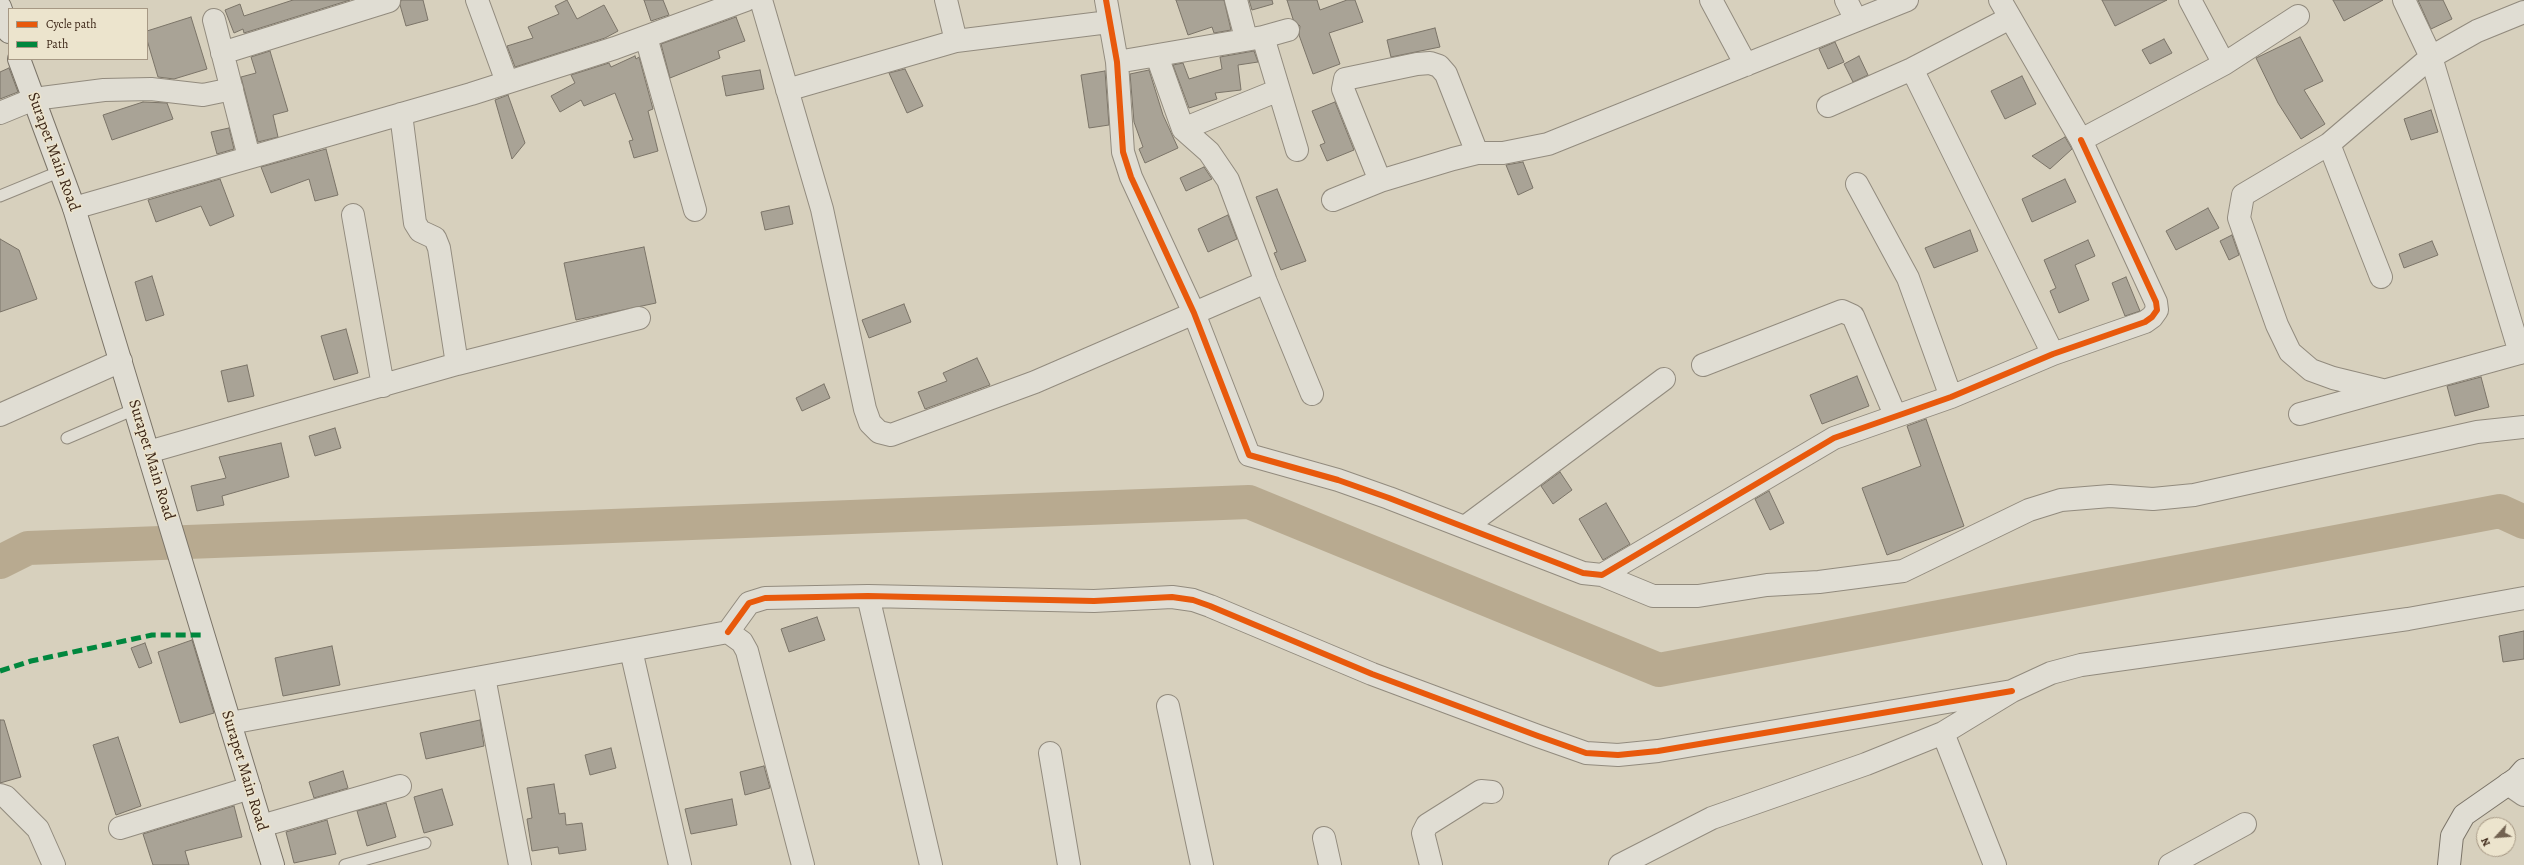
<!DOCTYPE html>
<html>
<head>
<meta charset="utf-8">
<style>
  body { margin:0 }
  #map { position:relative; width:2524px; height:865px; overflow:hidden; background:#d7d0bd; font-family:Alegreya,serif }
  canvas { display:block }
  .legend { position:absolute; left:8px; top:8px; width:140px; height:52px; box-sizing:border-box; background:#ece4cd; border:1px solid #a69884; margin:0; padding:5px 7px; list-style:none; font-size:12px; color:#3c2617 }
  .legend li { display:flex; align-items:center; gap:8px; height:20px }
  .legend b { width:20px; border:1px solid #a69884 }
  .north { position:absolute; left:2476px; top:817px; width:40px; height:40px; box-sizing:border-box; background:#ece4cd; border:1px solid #a69884; border-radius:50%; rotate:244deg; font-size:11px; font-weight:700; line-height:16px; text-align:center; color:#3c2617 }
  .north::after { content:''; display:block; margin:auto; width:14px; height:18px; background:#726251; clip-path:polygon(50% 0,100% 100%,50% 72%,0 100%) }
</style>
</head>
<body>
<div id="map">
<canvas width="2524" height="865"></canvas>
<ul class="legend">
<li><b style="height:5px;background:#e8590c"></b>Cycle path</li>
<li><b style="height:5px;background:#00873e"></b>Path</li>
</ul>
<div class="north">N</div>
</div>
<script>
const ctx = document.querySelector('canvas').getContext('2d');
ctx.lineJoin = 'round';
const poly = rows => new Path2D(rows.map(r => 'M' + r).join(''));
function strokePath(path, color, width, dash) { ctx.strokeStyle = color; ctx.lineWidth = width; ctx.lineCap = dash ? 'butt' : 'round'; ctx.setLineDash(dash || []); ctx.stroke(path); }
function fill(path, color) { ctx.fillStyle = color; ctx.fill(path, 'evenodd'); }
function drawText(font, color, halo, rows, align = 'center') {
  ctx.font = font + ' Alegreya,serif'; ctx.lineWidth = 3; ctx.setLineDash([]); ctx.textBaseline = 'middle'; ctx.strokeStyle = halo; ctx.fillStyle = color; for (const [text, x, y, turn = 0] of rows) {
    ctx.save(); ctx.translate(x, y); ctx.rotate((+turn || 0) * Math.PI / 180); ctx.textAlign = isNaN(turn) ? turn : align; if (halo) ctx.strokeText(text, 0, 0); ctx.fillText(text, 0, 0); ctx.restore();
  }
}
strokePath(poly([
  [0,562,28,548,1249,502,1659,670,2500,511,2524,522]
]), '#b8aa90', 34);
const building = poly([
  [293,0,350,0,244,33,243,29,234,33,225,10,240,4,244,16,293,0],
  [401,0,423,0,428,20,406,26,400,5,401,0],
  [567,0,577,19,604,5,618,31,605,38,515,67,507,46,533,38,528,27,559,14,555,6,567,0],
  [644,0,663,0,669,15,651,21,644,0],
  [1176,0,1224,0,1231,30,1214,33,1212,27,1188,35,1176,0],
  [1249,0,1272,0,1273,4,1252,10,1249,0],
  [1287,0,1317,0,1320,10,1347,0,1355,0,1363,22,1329,33,1340,64,1313,74,1299,35,1300,26,1293,19,1287,0],
  [2102,0,2167,0,2115,26,2102,0],
  [2333,0,2383,0,2344,21,2333,0],
  [2418,0,2443,0,2452,19,2431,29,2418,0],
  [191,17,207,69,174,79,158,77,147,40,147,31,191,17],
  [736,17,745,41,718,51,720,58,670,78,661,44,736,17],
  [1435,28,1440,47,1391,57,1387,40,1435,28],
  [2300,37,2323,81,2304,90,2325,124,2301,139,2278,103,2256,58,2300,37],
  [2164,39,2172,53,2150,64,2142,50,2164,39],
  [1835,42,1844,62,1828,69,1819,49,1835,42],
  [270,51,288,111,273,115,278,137,258,142,241,77,256,73,251,57,270,51],
  [1254,51,1258,62,1238,65,1241,90,1215,93,1217,99,1189,108,1173,65,1183,63,1189,79,1222,69,1220,57,1254,51],
  [635,56,636,59,639,57,653,109,648,111,658,151,634,158,629,141,633,140,615,93,584,106,581,100,560,112,551,96,575,83,571,75,609,63,611,67,635,56],
  [1859,56,1868,75,1853,82,1844,64,1859,56],
  [9,68,18,92,0,99,0,72,9,68],
  [905,69,923,106,907,113,889,73,905,69],
  [760,70,764,89,726,96,722,76,760,70],
  [1149,70,1163,115,1178,148,1145,163,1139,149,1143,147,1134,122,1130,74,1149,70],
  [1105,71,1109,125,1089,128,1081,75,1105,71],
  [2022,76,2036,104,2005,119,1991,91,2022,76],
  [508,95,525,143,512,159,495,100,508,95],
  [143,102,167,103,173,119,112,140,103,115,143,102],
  [1335,102,1354,150,1327,161,1320,145,1325,143,1312,111,1335,102],
  [2431,110,2438,132,2411,140,2404,119,2431,110],
  [229,128,234,149,217,154,211,132,229,128],
  [2065,137,2072,149,2050,169,2032,156,2065,137],
  [326,149,338,195,315,201,309,179,271,193,261,167,326,149],
  [1523,162,1533,188,1518,195,1506,165,1523,162],
  [1204,167,1212,179,1186,191,1180,178,1204,167],
  [220,179,234,216,210,226,201,206,156,222,148,200,220,179],
  [2065,179,2076,202,2032,222,2022,199,2065,179],
  [1277,189,1306,261,1281,270,1274,253,1277,252,1256,197,1277,189],
  [789,206,793,224,765,230,761,212,789,206],
  [2208,208,2219,228,2176,250,2166,231,2208,208],
  [1228,215,1237,239,1208,252,1198,229,1228,215],
  [1970,230,1978,251,1934,268,1925,248,1970,230],
  [2232,235,2239,255,2229,260,2220,241,2232,235],
  [0,239,19,250,37,299,0,312,0,239],
  [2088,240,2095,256,2075,265,2089,300,2059,313,2050,291,2056,288,2044,260,2088,240],
  [2432,241,2438,255,2404,268,2399,254,2432,241],
  [644,247,656,303,576,320,564,263,644,247],
  [152,276,164,315,146,321,135,282,152,276],
  [2126,277,2140,311,2125,316,2112,283,2126,277],
  [904,304,911,322,869,338,862,320,904,304],
  [346,329,358,373,334,380,321,336,346,329],
  [977,358,990,385,925,409,918,392,947,381,943,373,977,358],
  [247,365,254,396,228,402,221,371,247,365],
  [1857,376,1869,406,1822,424,1810,395,1857,376],
  [2481,377,2489,407,2455,416,2447,386,2481,377],
  [824,384,830,398,802,411,796,398,824,384],
  [1926,419,1964,526,1887,555,1862,488,1921,466,1907,426,1926,419],
  [335,428,341,448,315,456,309,436,335,428],
  [281,443,289,477,222,496,224,505,197,511,191,486,226,478,219,457,281,443],
  [1560,472,1572,490,1553,504,1541,486,1560,472],
  [1769,491,1784,523,1770,530,1755,499,1769,491],
  [1606,503,1630,544,1603,560,1579,519,1606,503],
  [817,617,825,640,789,652,781,629,817,617],
  [2524,631,2524,659,2503,662,2499,636,2524,631],
  [192,640,214,713,180,723,158,652,192,640],
  [145,643,152,663,139,668,131,648,145,643],
  [332,646,340,685,283,696,275,658,332,646],
  [0,720,4,720,21,777,0,783,0,720],
  [480,720,484,746,426,759,420,733,480,720],
  [118,737,141,806,116,815,93,745,118,737],
  [611,748,616,768,590,775,585,755,611,748],
  [764,766,770,788,745,795,740,772,764,766],
  [343,771,348,788,314,798,309,782,343,771],
  [554,784,559,814,565,813,566,825,582,823,586,850,559,854,558,847,532,851,527,819,532,818,527,788,554,784],
  [442,789,453,825,424,833,414,797,442,789],
  [732,799,737,825,691,834,685,809,732,799],
  [386,803,396,837,367,846,357,811,386,803],
  [234,806,242,837,185,851,189,865,153,865,143,834,234,806],
  [327,820,336,854,294,863,286,832,327,820]
]);
fill(building, '#a9a396');
strokePath(building, '#7b7468', 1);
const lane = poly([
  [0,196,61,171],
  [67,438,135,409],
  [345,865,425,843]
]);
const street = poly([
  [477,0,507,82],
  [761,0,822,209,865,409,870,423,879,432,891,435,1035,382,1266,282],
  [946,0,956,41],
  [1106,0,1117,62,1123,152,1131,177,1194,313,1249,455,1338,480,1389,498,1583,573,1602,575,1834,438,1951,397,2053,354,2145,322,2152,317,2157,310,2156,302,2081,140],
  [1236,0,1246,38],
  [1711,0,1746,65],
  [1846,0,1856,20],
  [2000,0,2081,140,2224,64,2298,16],
  [2190,0,2224,64],
  [2404,0,2431,57,2520,353,2524,352],
  [214,20,249,157],
  [646,37,695,210],
  [1263,37,1297,150],
  [222,53,389,1],
  [1157,56,1183,129,1209,152,1228,180,1266,282,1312,394],
  [1117,62,1263,37,1288,30],
  [1912,69,2053,354],
  [787,90,956,41,1109,22],
  [1828,106,1912,69,2010,18],
  [0,113,34,99,104,90,151,89,203,95,232,89],
  [401,114,415,223,420,231,435,238,439,248,457,364],
  [1183,129,1279,90],
  [2329,144,2381,277],
  [1380,181,1343,89,1345,79,1417,64,1430,63,1439,66,1446,74,1477,153],
  [1857,184,1908,278,1951,397],
  [1333,200,1380,181,1453,159,1477,153,1503,153,1548,144,1907,0],
  [74,208,471,94,615,48,746,0],
  [353,215,383,386],
  [1703,365,1842,311,1853,316,1895,415],
  [2382,390,2333,378,2311,370,2290,352,2277,325,2239,218,2243,195,2329,144,2431,57,2477,31,2524,12],
  [2300,414,2520,353],
  [0,415,121,361],
  [148,452,457,364,639,318],
  [1465,527,1664,379],
  [1602,575,1653,596,1698,596,1767,585,1819,582,1903,571,2029,510,2061,500,2110,496,2153,499,2194,495,2477,432,2524,427],
  [868,596,931,865],
  [728,632,749,603,765,598,868,596,1094,601,1172,597,1193,600,1210,606,1372,674,1538,736,1586,753,1618,755,1658,751,2012,691],
  [631,650,680,865],
  [484,677,520,865],
  [1168,706,1202,865],
  [230,723,728,632,742,642,747,651,803,865],
  [1943,733,1995,865],
  [1050,753,1069,865],
  [2508,784,2524,795],
  [0,795,6,797,38,829,54,865],
  [261,826,400,786],
  [120,828,250,788],
  [1324,838,1330,865],
  [1431,865,1423,833,1427,825,1481,791,1492,792],
  [1620,865,1712,818,1866,764,1943,733,2012,691,2051,673,2081,665,2408,619,2524,598],
  [2170,865,2245,824]
]);
const secondary = poly([
  [0,7,9,32],
  [19,59,74,208,273,865],
  [2449,865,2452,836,2464,815,2517,778,2524,770]
]);
strokePath(lane, '#928b7e', 13);
strokePath(street, '#928b7e', 24);
strokePath(secondary, '#7b7468', 24);
strokePath(lane, '#e0ddd3', 11);
strokePath(street, '#e0ddd3', 22);
strokePath(secondary, '#e0ddd3', 22);
strokePath(poly([
  [0,671,31,661,152,635,203,635]
]), '#00873e', 5, [10, 5]);
strokePath(poly([
  [1106,0,1117,62,1123,152,1131,177,1194,313,1249,455,1338,480,1389,498,1583,573,1602,575,1834,438,1951,397,2053,354,2145,322,2152,317,2157,310,2156,302,2081,140],
  [728,632,749,603,765,598,868,596,1094,601,1172,597,1193,600,1210,606,1372,674,1538,736,1586,753,1618,755,1658,751,2012,691]
]), '#e8590c', 6);
drawText('16px', '#3c2617', '#ece4cd', [
  ["Surapet Main Road",53,152,70],
  ["Surapet Main Road",151,460,73],
  ["Surapet Main Road",244,771,73]
]);
</script>
</body>
</html>
